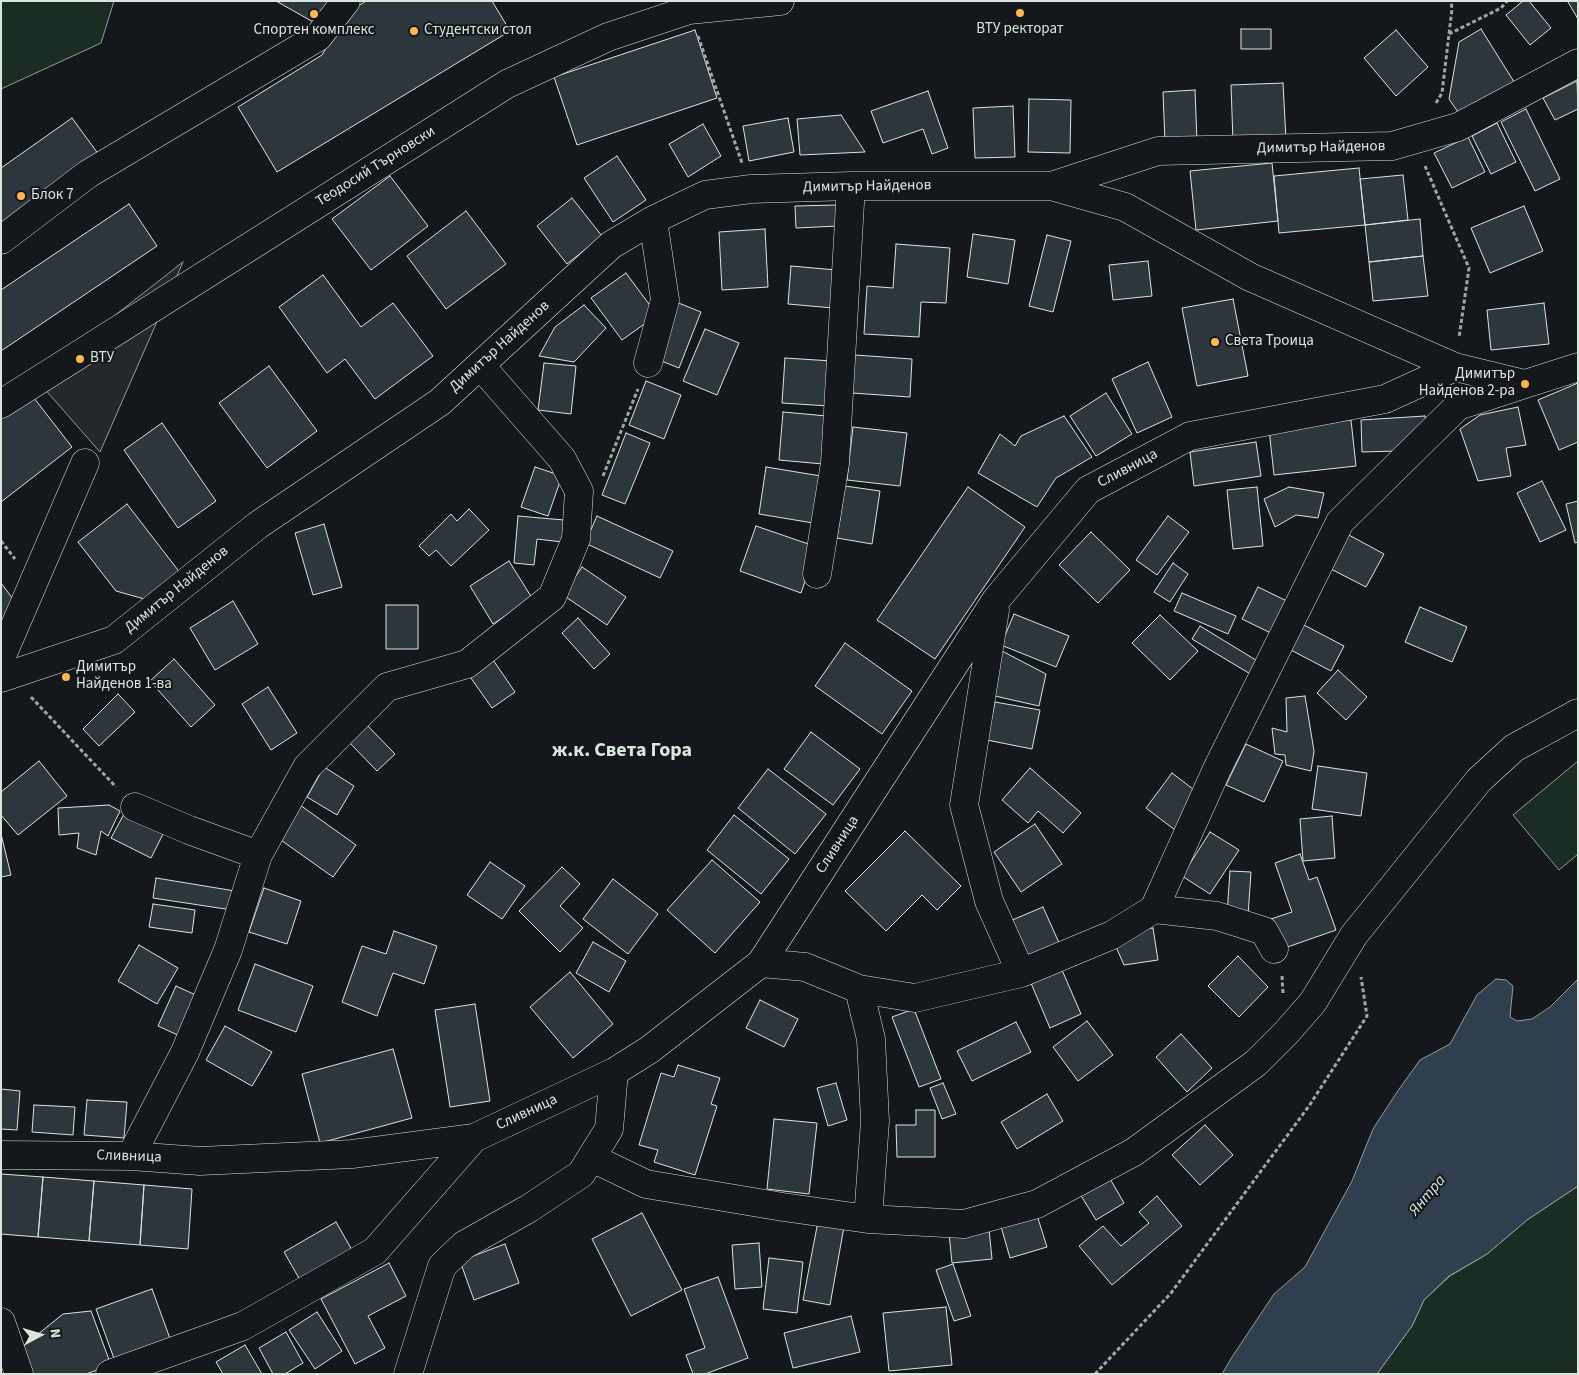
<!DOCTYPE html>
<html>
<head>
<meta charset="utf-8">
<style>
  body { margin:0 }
  #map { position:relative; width:1579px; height:1375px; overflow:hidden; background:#14181c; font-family:"Source Sans 3",sans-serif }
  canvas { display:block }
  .frame { position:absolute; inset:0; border:2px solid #d8e6dc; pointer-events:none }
  .north { position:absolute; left:15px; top:1310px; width:50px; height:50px; -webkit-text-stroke:4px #14181c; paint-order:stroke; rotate:84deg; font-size:14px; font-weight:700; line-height:20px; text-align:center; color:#d8e6dc }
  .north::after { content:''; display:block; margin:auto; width:18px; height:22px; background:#d8e6dc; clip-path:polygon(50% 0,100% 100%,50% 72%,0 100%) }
</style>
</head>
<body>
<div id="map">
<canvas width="1579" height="1375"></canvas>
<div class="frame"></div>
<div class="north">N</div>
</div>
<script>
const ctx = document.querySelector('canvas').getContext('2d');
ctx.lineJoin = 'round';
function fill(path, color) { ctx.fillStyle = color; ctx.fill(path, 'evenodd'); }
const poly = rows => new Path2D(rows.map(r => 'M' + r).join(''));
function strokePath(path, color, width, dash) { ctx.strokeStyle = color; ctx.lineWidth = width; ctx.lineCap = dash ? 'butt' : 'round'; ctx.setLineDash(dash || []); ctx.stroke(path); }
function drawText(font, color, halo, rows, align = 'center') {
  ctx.font = font + ' "Source Sans 3",sans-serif'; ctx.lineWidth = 4; ctx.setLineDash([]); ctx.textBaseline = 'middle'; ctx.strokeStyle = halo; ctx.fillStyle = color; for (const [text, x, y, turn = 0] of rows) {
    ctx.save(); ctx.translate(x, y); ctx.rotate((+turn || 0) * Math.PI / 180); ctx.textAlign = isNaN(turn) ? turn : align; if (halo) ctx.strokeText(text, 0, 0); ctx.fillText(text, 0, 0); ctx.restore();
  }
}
const green = poly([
  [1,1,114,1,101,43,1,89,1,1],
  [1578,761,1578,854,1559,870,1513,815,1578,761],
  [1578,1186,1578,1374,1377,1374,1412,1326,1424,1300,1450,1276,1487,1254,1527,1220,1578,1186]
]);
fill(green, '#1a2d24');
strokePath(green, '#939e99', 1);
const parking = poly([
  [183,262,100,452,35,378,183,262]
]);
fill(parking, '#24282b');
strokePath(parking, '#939e99', 1);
const water = poly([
  [1496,979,1506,980,1513,986,1510,1017,1517,1021,1532,1019,1550,1007,1578,979,1578,1186,1527,1220,1487,1254,1449,1276,1424,1300,1412,1326,1377,1374,1222,1374,1232,1357,1274,1294,1305,1267,1352,1181,1373,1129,1397,1092,1420,1060,1450,1044,1477,995,1496,979]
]);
fill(water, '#2f3f4d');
strokePath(water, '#939e99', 1);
const building = poly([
  [276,1,336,1,322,27,276,1],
  [366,1,492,1,510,31,277,172,238,107,322,55,346,14,366,1],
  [1523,1,1529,1,1551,28,1530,45,1506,15,1523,1],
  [1569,1,1578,1,1578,19,1568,2,1569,1],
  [1241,29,1271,29,1271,49,1241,49,1241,29],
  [1481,29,1516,85,1458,112,1449,99,1459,42,1481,29],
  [695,30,717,98,577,145,554,77,695,30],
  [1396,30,1428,67,1396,96,1364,58,1396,30],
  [1577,81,1578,109,1555,120,1543,98,1577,81],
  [1283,83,1286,139,1233,142,1231,85,1283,83],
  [1195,90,1197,141,1165,143,1163,92,1195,90],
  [928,91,948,148,932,154,923,129,883,143,871,111,928,91],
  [1029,99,1071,100,1070,153,1028,152,1029,99],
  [1013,106,1015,157,975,158,973,108,1013,106],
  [1526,109,1560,179,1535,191,1501,122,1526,109],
  [841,115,865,152,800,155,797,119,841,115],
  [72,118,99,155,1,225,1,168,72,118],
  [788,118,794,152,749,161,743,126,788,118],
  [1497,123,1516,162,1491,174,1472,136,1497,123],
  [703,124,721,156,688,177,669,144,703,124],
  [1468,137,1485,172,1452,188,1434,153,1468,137],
  [617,156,646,200,613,222,584,178,617,156],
  [1272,163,1278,221,1196,230,1190,171,1272,163],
  [1359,168,1365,225,1279,233,1274,176,1359,168],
  [1403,175,1408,220,1365,225,1360,179,1403,175],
  [390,176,428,226,371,270,332,219,390,176],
  [572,198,602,236,567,264,537,226,572,198],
  [129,204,157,246,1,351,1,290,129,204],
  [837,205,838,226,796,228,795,206,837,205],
  [1524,206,1543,251,1490,273,1471,228,1524,206],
  [466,211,506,264,446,309,407,256,466,211],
  [1420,219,1423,256,1369,262,1365,225,1420,219],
  [765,229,768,287,722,290,719,232,765,229],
  [973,234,1015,240,1008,284,967,277,973,234],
  [1047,235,1071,241,1053,312,1029,306,1047,235],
  [896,244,950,248,946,303,921,302,919,337,864,334,867,286,893,288,896,244],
  [1423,256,1428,296,1373,301,1369,262,1423,256],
  [1148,261,1152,296,1113,300,1109,265,1148,261],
  [791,266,836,270,833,308,788,304,791,266],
  [626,273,657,315,622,340,591,298,626,273],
  [323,275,361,327,393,303,433,356,375,399,345,359,327,373,279,307,323,275],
  [1233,299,1248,376,1197,386,1182,308,1233,299],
  [676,302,701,312,679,368,654,358,676,302],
  [1544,303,1549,344,1491,350,1487,310,1544,303],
  [584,305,606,328,574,362,539,356,555,327,584,305],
  [705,329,739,343,717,395,683,381,705,329],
  [855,355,912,359,910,397,852,393,855,355],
  [785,358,832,361,829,406,782,403,785,358],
  [1148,362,1172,417,1137,433,1112,379,1148,362],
  [544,363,576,366,571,414,538,410,544,363],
  [269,366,317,431,267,468,219,403,269,366],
  [646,381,681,395,664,439,629,425,646,381],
  [1578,383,1578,442,1559,450,1538,400,1578,383],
  [27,389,72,447,1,502,1,409,27,389],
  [1106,393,1132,434,1096,456,1070,416,1106,393],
  [1518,407,1526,445,1506,448,1511,476,1478,481,1460,429,1480,415,1518,407],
  [783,412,827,416,823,464,779,460,783,412],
  [1064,416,1092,457,1056,478,1037,507,978,473,1000,434,1015,446,1021,436,1064,416],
  [1425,416,1427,427,1397,451,1362,452,1361,420,1425,416],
  [1351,420,1356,466,1274,475,1269,429,1351,420],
  [162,423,216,501,178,528,124,450,162,423],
  [853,427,907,433,900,486,847,480,853,427],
  [626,433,650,443,625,504,602,495,626,433],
  [1256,442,1261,476,1194,486,1190,452,1256,442],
  [535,467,562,476,548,516,521,507,535,467],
  [766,467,821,476,813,523,759,514,766,467],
  [1542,481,1566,530,1540,542,1517,493,1542,481],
  [845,486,880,491,872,544,837,538,845,486],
  [968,487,1025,527,935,659,877,620,968,487],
  [1257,487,1263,546,1233,549,1227,490,1257,487],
  [1289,487,1324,493,1318,518,1296,515,1275,527,1264,499,1289,487],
  [1578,501,1578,542,1575,543,1566,504,1578,501],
  [127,504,181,574,148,600,116,591,78,542,127,504],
  [469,509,489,530,451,566,436,550,429,556,419,546,451,514,457,521,469,509],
  [518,516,564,520,562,542,537,539,534,565,514,563,518,516],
  [597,516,673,551,660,578,585,543,597,516],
  [1168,516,1189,532,1157,575,1136,560,1168,516],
  [324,524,342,587,313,595,295,533,324,524],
  [756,526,817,547,801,593,740,571,756,526],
  [1091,532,1130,570,1098,603,1059,565,1091,532],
  [1347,534,1384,554,1366,587,1329,568,1347,534],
  [509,561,532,598,493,624,470,586,509,561],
  [1173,563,1188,574,1170,602,1154,592,1173,563],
  [582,567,626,597,607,625,563,595,582,567],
  [1,583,19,607,1,620,1,583],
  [1258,587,1293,604,1277,636,1242,619,1258,587],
  [1182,593,1236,616,1228,634,1174,611,1182,593],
  [233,601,258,644,215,670,190,628,233,601],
  [386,605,418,605,418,649,386,649,386,605],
  [1420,607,1467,627,1452,662,1405,642,1420,607],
  [1014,614,1069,636,1056,667,1001,645,1014,614],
  [1160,615,1198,651,1170,680,1132,643,1160,615],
  [578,618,610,654,594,669,562,633,578,618],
  [1302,624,1344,646,1331,671,1289,649,1302,624],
  [1200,626,1259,662,1252,675,1192,639,1200,626],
  [845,643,912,691,882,734,815,686,845,643],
  [1002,651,1046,674,1039,706,995,696,1002,651],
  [489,654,515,692,492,708,466,671,489,654],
  [174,659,215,705,191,727,150,681,174,659],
  [1338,670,1367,697,1346,720,1317,693,1338,670],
  [268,687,297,733,271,750,242,704,268,687],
  [118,694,135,712,99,746,83,729,118,694],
  [1305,696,1314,751,1311,771,1286,765,1285,755,1275,754,1272,728,1287,732,1286,698,1305,696],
  [995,702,1040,710,1032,749,987,740,995,702],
  [363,721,395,754,377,771,345,738,363,721],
  [811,732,860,769,833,805,784,769,811,732],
  [1246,744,1283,761,1264,802,1226,785,1246,744],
  [39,761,67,796,18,835,1,815,1,792,39,761],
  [1318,766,1367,773,1361,816,1312,809,1318,766],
  [324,767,354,786,337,815,307,797,324,767],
  [1030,768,1081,813,1063,833,1038,811,1028,823,1002,800,1030,768],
  [768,769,826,814,795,854,738,808,768,769],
  [1172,773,1202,796,1175,830,1146,808,1172,773],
  [109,805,120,811,108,836,101,831,96,855,77,848,79,833,59,835,58,808,109,805],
  [300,805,356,845,333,877,278,838,300,805],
  [124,814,163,834,151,858,111,838,124,814],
  [734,815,789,859,761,894,707,850,734,815],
  [1332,816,1335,858,1303,861,1300,819,1332,816],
  [1035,824,1062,864,1021,892,994,852,1035,824],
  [905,831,961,886,937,910,922,895,886,931,845,891,905,831],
  [1210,832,1239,850,1210,894,1182,876,1210,832],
  [1,834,11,875,1,877,1,834],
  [1300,854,1309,880,1317,877,1336,930,1279,950,1268,920,1292,912,1275,863,1300,854],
  [712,860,760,902,715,953,667,910,712,860],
  [490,862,525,886,502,919,467,895,490,862],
  [562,867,580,884,560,906,583,928,560,952,519,911,562,867],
  [1230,871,1251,872,1248,916,1227,915,1230,871],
  [156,878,235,891,232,910,153,898,156,878],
  [613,879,658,914,628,954,583,919,613,879],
  [264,888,301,901,287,944,249,932,264,888],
  [153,904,195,910,192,933,149,927,153,904],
  [1043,907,1060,945,1026,960,1010,921,1043,907],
  [1153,928,1158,960,1124,965,1113,940,1133,930,1153,928],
  [394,931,437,946,424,984,393,973,377,1016,342,1002,362,946,386,954,394,931],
  [593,942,626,961,609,992,576,973,593,942],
  [139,945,178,968,157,1004,118,981,139,945],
  [1238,956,1268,987,1239,1017,1208,986,1238,956],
  [255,964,313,986,296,1032,238,1010,255,964],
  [1062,970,1081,1014,1050,1028,1031,983,1062,970],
  [570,972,613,1024,573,1058,530,1007,570,972],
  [176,986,200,997,182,1037,158,1026,176,986],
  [760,1000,798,1019,784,1047,746,1028,760,1000],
  [475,1004,490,1101,450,1107,435,1010,475,1004],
  [914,1009,941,1079,919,1087,892,1017,914,1009],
  [1087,1021,1113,1055,1078,1081,1053,1047,1087,1021],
  [1016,1022,1031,1052,972,1081,957,1051,1016,1022],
  [225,1026,272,1052,252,1086,206,1060,225,1026],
  [1181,1034,1212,1068,1187,1092,1156,1057,1181,1034],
  [393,1049,412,1118,320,1143,302,1074,393,1049],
  [678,1065,720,1078,711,1104,717,1106,695,1175,654,1162,658,1150,639,1145,661,1073,674,1077,678,1065],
  [836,1083,847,1120,828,1126,817,1088,836,1083],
  [943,1083,956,1114,942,1119,930,1088,943,1083],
  [1,1089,20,1091,17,1130,1,1129,1,1089],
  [1047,1094,1063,1121,1017,1149,1001,1122,1047,1094],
  [87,1100,127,1102,124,1138,84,1135,87,1100],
  [34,1105,75,1107,73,1135,32,1132,34,1105],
  [916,1110,935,1110,935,1157,897,1157,896,1125,916,1125,916,1110],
  [774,1119,817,1123,809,1194,767,1189,774,1119],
  [1205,1125,1233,1155,1200,1185,1172,1155,1205,1125],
  [1,1174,43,1177,38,1237,1,1234,1,1174],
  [43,1177,94,1181,89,1241,38,1237,43,1177],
  [1109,1177,1124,1203,1096,1220,1080,1194,1109,1177],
  [94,1181,144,1185,140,1245,89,1241,94,1181],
  [144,1185,192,1189,188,1249,140,1245,144,1185],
  [1157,1196,1182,1226,1112,1285,1079,1246,1103,1226,1121,1246,1149,1223,1139,1212,1157,1196],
  [1036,1212,1047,1247,1010,1258,1000,1223,1036,1212],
  [642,1213,682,1290,631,1316,592,1239,642,1213],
  [819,1216,845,1221,830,1305,803,1300,819,1216],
  [336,1222,352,1250,300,1280,284,1252,336,1222],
  [989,1229,992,1259,952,1263,949,1233,989,1229],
  [759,1243,762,1287,735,1289,732,1245,759,1243],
  [505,1244,519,1283,474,1300,460,1261,505,1244],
  [769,1258,803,1262,797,1313,763,1309,769,1258],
  [389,1263,406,1296,368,1316,385,1348,355,1364,321,1299,389,1263],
  [953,1264,971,1316,954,1321,936,1270,953,1264],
  [718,1277,748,1358,705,1374,693,1374,686,1355,705,1348,684,1289,718,1277],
  [152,1289,172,1344,116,1364,96,1309,152,1289],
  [946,1307,952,1365,889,1371,883,1313,946,1307],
  [91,1311,111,1365,86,1374,30,1374,22,1347,63,1314,91,1311],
  [317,1312,342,1351,315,1369,289,1330,317,1312],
  [851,1316,860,1352,793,1368,784,1333,851,1316],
  [286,1332,303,1363,285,1374,273,1374,259,1348,286,1332],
  [245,1345,262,1374,223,1374,216,1362,245,1345]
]);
fill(building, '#2c363c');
strokePath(building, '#d8e6dc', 1);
const minor = poly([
  [1051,186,1158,151,1392,146,1458,127,1578,63],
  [1,240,88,174,318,37,346,1],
  [648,363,665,300,653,220],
  [1,404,507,84,608,37,689,10,780,1],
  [817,574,835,463,851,186],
  [995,610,964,805,989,901,1021,973],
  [1,658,85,463],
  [1,678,114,640,258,525,440,402,611,245,653,220,705,195,751,189,851,186,1051,186,1125,207,1250,277,1455,367,1525,384,1578,367],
  [135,807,189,830,258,855],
  [1154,909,1217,916,1264,931,1274,949],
  [761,963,805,967,859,989,915,998,1021,973,1112,935,1154,909,1217,769,1340,522,1458,406,1525,384],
  [859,989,871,1039,875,1121,868,1219],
  [1,1155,131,1156,200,1161,352,1154,474,1138,614,1072,649,1050,761,963,996,600,1088,490,1190,436,1385,399,1455,367],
  [131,1156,185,1052,228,950,258,855,307,767,387,687,467,664,552,597,576,539,579,491,562,459,480,365],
  [592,1158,646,1184,783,1207,868,1219,964,1224,1037,1204,1134,1152,1256,1063,1286,1033,1313,1002,1354,935,1479,780,1514,748,1578,713],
  [1,1322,19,1374],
  [110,1374,243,1326,375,1251,474,1138],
  [408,1374,442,1266,464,1245,528,1209,581,1174,609,1129,614,1072]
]);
strokePath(minor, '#d8e6dc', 29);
strokePath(poly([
  [1449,34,1501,8,1507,1],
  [698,36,742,163],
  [1436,103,1442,93,1452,9,1451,1],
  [1425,166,1469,268,1459,338],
  [603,476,638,389],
  [1,541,15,559],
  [31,697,116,787],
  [1282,976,1283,994],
  [1095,1374,1171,1293,1309,1106,1367,1016,1361,977]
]), '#9da8a2', 3, [4, 2.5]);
strokePath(minor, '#14181c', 28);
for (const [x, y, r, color] of [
  [1020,13,5,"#ffb74d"],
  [314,14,5,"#ffb74d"],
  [414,31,5,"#ffb74d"],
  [21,196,5,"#ffb74d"],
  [1215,342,5,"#ffb74d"],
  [80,359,5,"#ffb74d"],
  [1525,384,5,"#ffb74d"],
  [66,677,5,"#ffb74d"]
]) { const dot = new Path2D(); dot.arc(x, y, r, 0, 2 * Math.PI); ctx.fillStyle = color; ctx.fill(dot); strokePath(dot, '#14181c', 2); }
drawText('15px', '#d8e6dc', '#14181c', [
  ["ВТУ ректорат",1020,30,"center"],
  ["Спортен комплекс",314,31,"center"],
  ["Студентски стол",424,31],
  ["Блок 7",31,196],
  ["Света Троица",1225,342],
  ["ВТУ",90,359],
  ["Димитър",1515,375,"right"],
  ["Найденов 2-ра",1515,392,"right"],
  ["Димитър",76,668],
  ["Найденов 1-ва",76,685]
], 'left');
drawText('15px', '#d8e6dc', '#14181c', [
  ["Димитър Найденов",1321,148,-1],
  ["Теодосий Търновски",376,167,-32],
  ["Димитър Найденов",867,187,-1],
  ["Димитър Найденов",500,347,-42],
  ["Сливница",1128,469,-28],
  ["Димитър Найденов",177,590,-39],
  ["Сливница",838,845,-57],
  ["Сливница",527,1113,-25],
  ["Сливница",129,1157,2]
]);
drawText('italic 16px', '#d8e6dc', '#14181c', [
  ["Янтра",1428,1196,-50]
]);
drawText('bold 20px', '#d8e6dc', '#14181c', [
  ["ж.к. Света Гора",622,752]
]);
</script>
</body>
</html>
